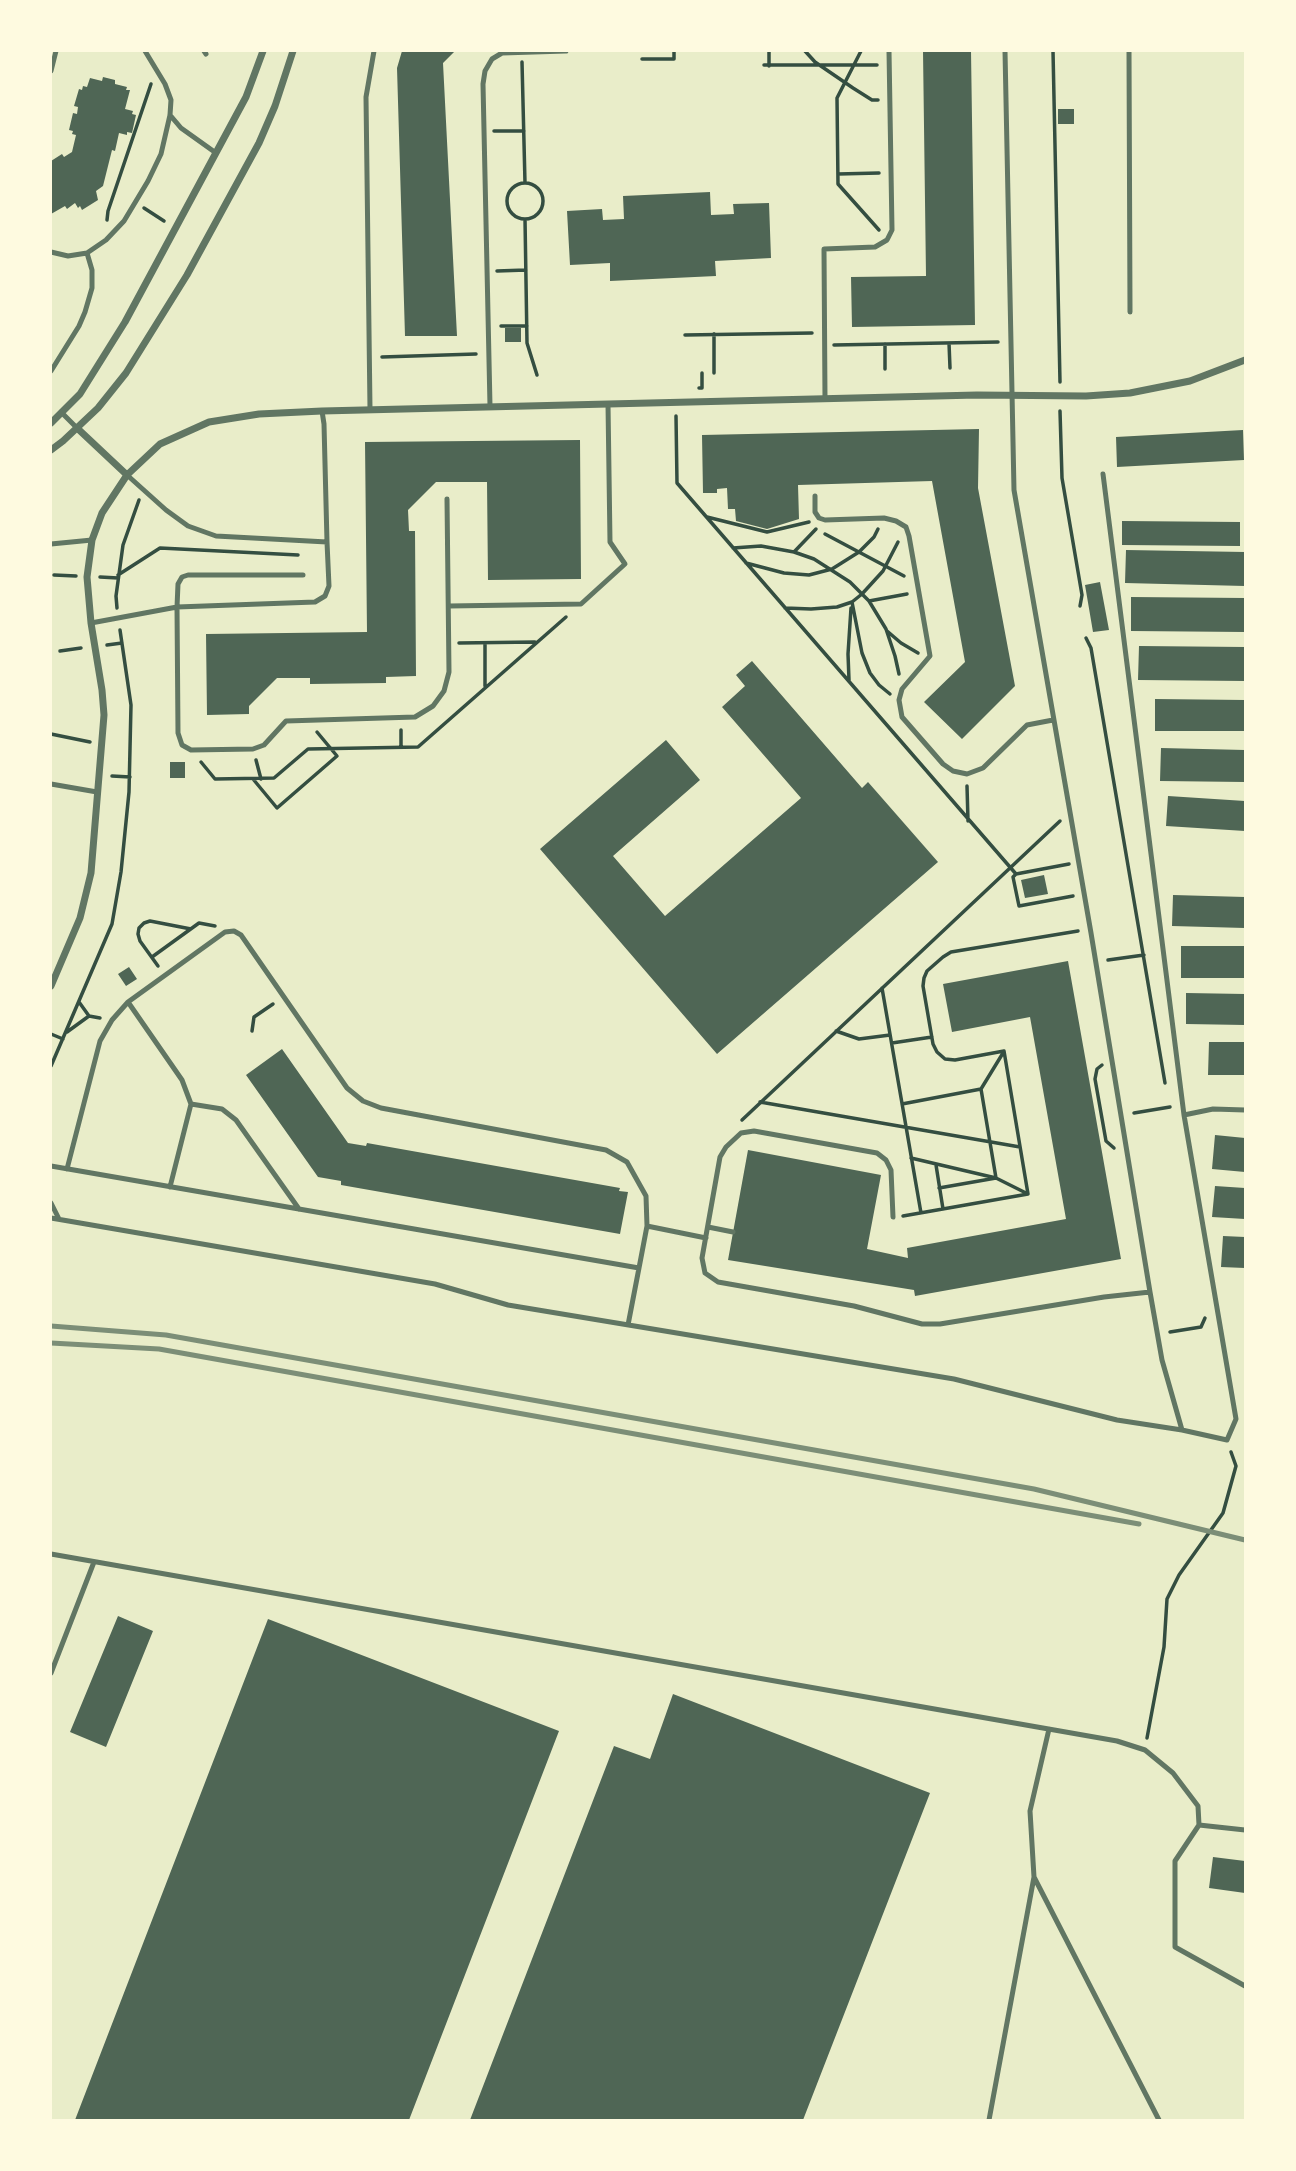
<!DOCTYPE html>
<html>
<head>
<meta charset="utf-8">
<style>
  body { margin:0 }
  #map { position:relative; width:1296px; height:2171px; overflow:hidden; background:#e9edc9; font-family:Ubuntu,sans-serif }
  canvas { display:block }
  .frame { position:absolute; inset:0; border:52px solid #fefae0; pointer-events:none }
</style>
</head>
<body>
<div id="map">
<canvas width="1296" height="2171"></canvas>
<div class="frame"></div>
</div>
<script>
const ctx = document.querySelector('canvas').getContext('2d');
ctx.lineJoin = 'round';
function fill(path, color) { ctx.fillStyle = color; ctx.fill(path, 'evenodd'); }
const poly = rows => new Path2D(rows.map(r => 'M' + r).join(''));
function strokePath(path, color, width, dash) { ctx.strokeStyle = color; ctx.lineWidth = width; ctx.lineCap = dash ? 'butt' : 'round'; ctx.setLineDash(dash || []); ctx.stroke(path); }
fill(poly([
  [402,51,455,51,443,63,457,336,405,336,397,68],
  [923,51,971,51,975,325,852,327,851,277,926,276],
  [103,77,115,80,115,84,127,87,126,90,130,90,125,109,133,111,132,114,136,115,132,133,127,132,127,135,119,133,115,151,112,150,103,186,96,191,98,200,82,210,80,206,78,208,75,203,67,209,65,206,51,214,51,161,62,154,64,157,72,152,76,135,72,134,73,131,69,130,73,113,77,114,78,107,74,106,79,89,82,90,83,86,87,87,90,78,102,81],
  [1058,109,1074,109,1074,124,1058,124],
  [710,192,711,215,734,214,733,204,769,203,771,258,715,261,716,276,610,281,610,263,570,265,567,211,602,209,603,220,624,219,623,196],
  [505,328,521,328,521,342,505,342],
  [979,429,978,488,1015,686,962,739,924,702,965,662,932,481,798,485,799,519,767,529,736,521,735,509,728,509,727,488,717,489,717,493,703,493,702,435],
  [1243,430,1244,460,1117,467,1116,437],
  [580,440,581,579,488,580,487,482,436,482,408,510,409,531,415,531,416,676,386,677,386,683,310,684,310,678,277,678,249,706,249,714,207,715,206,634,367,632,365,442],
  [1122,521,1240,522,1240,546,1122,545],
  [1126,550,1245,552,1245,586,1125,583],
  [1100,582,1109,630,1093,632,1085,585],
  [1131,597,1245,598,1245,632,1131,631],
  [1139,646,1245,647,1245,681,1138,680],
  [752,661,862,788,868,782,938,862,717,1054,540,849,666,740,700,780,613,856,665,916,801,798,722,707,745,686,736,675],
  [1155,699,1245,700,1245,731,1155,731],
  [1161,748,1245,750,1245,782,1160,781],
  [170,762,185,762,185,778,170,778],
  [1168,796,1245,801,1245,831,1166,826],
  [1044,875,1048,894,1025,898,1021,880],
  [1173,895,1245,897,1245,928,1172,926],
  [1181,946,1245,946,1245,978,1181,978],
  [1068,961,1121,1259,915,1296,914,1290,728,1260,748,1150,881,1175,867,1249,908,1258,907,1248,1066,1219,1030,1017,952,1032,943,984],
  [129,967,137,979,126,986,118,974],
  [1186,993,1245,994,1245,1025,1186,1024],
  [1209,1042,1245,1042,1245,1075,1208,1075],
  [282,1049,348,1143,366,1146,367,1143,620,1188,619,1191,628,1192,620,1234,341,1185,341,1181,318,1177,246,1075],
  [1215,1135,1245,1138,1245,1172,1212,1169],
  [1215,1186,1245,1188,1245,1219,1212,1217],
  [1223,1236,1245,1237,1245,1268,1221,1267],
  [118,1616,153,1631,106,1747,70,1732],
  [268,1619,559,1731,409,2120,75,2120],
  [673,1694,930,1793,803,2120,470,2120,614,1746,650,1759],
  [1213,1857,1245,1861,1245,1893,1209,1888]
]), '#4f6655');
strokePath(poly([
  [769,51,769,66],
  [805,51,815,62,853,88,872,100,878,100],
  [861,51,837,98,838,184,879,230],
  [1053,51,1060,382],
  [642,59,674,59,674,51],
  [522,62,525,183],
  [764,65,877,65],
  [494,131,524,131],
  [838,174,879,173],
  '507 201a18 18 0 1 1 36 0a18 18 0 1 1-36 0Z',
  [144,208,164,221],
  [525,219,527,343,537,375],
  [107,220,108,211,151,84],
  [497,271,526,270],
  [501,326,527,326],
  [714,334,714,373],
  [685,335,812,333],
  [949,343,950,368],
  [885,344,885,369],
  [834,345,998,342],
  [382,357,476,354],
  [699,388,702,388,702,373],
  [1060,411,1062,478,1082,595,1080,606],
  [676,416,677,483,1016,874],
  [707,517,767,532,809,522],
  [825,534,904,576],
  [733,548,761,546,794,552,814,559,850,582,869,601,886,629,895,656,899,674],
  [794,552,816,529],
  [746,563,784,573,809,575,832,569,859,552,874,537,878,529],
  [54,575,76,576],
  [118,575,160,548,298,555],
  [100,577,118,578],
  [869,601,907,594],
  [852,602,862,653,870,673,879,685,890,694],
  [117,608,116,596,123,545,139,500],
  [785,608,811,609,837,607,852,602,862,594,883,571,898,542],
  [887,631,901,643,918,653],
  [1086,638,1091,648,1165,1083],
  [459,643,535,642],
  [485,643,485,686],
  [107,645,122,643],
  [60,651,81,648],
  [849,680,848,654,851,608],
  [401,730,401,747],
  [51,734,90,742],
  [256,760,261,779],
  [201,762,215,779,274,778,308,749,418,747,566,617],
  [112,776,130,777],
  [253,779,277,808,337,756,317,732],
  [967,786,968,821],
  [1069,864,1016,874,1013,877,1019,906,1073,896],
  [152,957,199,923,215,926],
  [1108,960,1144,955],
  [158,966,140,941,138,934,139,928,144,923,150,921,191,929],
  [882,988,921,1213],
  [79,1002,89,1016],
  [252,1031,254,1017,273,1004],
  [836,1031,859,1039,890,1035],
  [67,1032,89,1016,100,1018],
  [51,1034,63,1039],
  [892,1043,932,1037],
  [1102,1065,1097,1069,1095,1079,1106,1141,1114,1148],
  [51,1066,112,924,121,872,129,792,131,705,120,630],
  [760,1102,1020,1147],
  [902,1104,981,1089],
  [1134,1113,1170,1107],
  [742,1120,1060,821],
  [911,1158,996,1178,1026,1193],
  [936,1165,943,1209],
  [939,1188,996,1178,981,1089,1003,1053],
  [903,1216,1028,1194,1004,1051,955,1060,945,1059,937,1052,933,1044,923,986,924,978,927,971,943,957,951,952,1078,931],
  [1170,1332,1201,1327,1205,1318],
  [1147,1738,1164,1647,1167,1599,1179,1575,1223,1513,1236,1466,1231,1452]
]), '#344e41', 3.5);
strokePath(poly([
  [204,51,206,54],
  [1005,51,1014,490,1091,933,1150,1292,1162,1360,1182,1430],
  [1129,51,1130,312],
  [51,71,56,51],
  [170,115,181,128,216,153],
  [51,252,68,256,87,253,106,240,124,221,148,181,161,154,170,115,171,100,165,84,145,51],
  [51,371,79,326,85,312,92,288,92,270,87,253],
  [825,399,824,249,875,247,887,240,892,230,889,51],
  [490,406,483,84,485,71,492,59,502,53,566,51],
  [370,409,366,97,374,51],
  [61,412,77,428],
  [127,475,166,510,188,526,216,536,327,542,324,424,322,411],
  [815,496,815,512,819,518,825,520,884,518,896,521,906,527,909,536,930,656,902,689,899,700,902,717,943,764,953,771,967,774,983,768,1027,725,1053,720],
  [51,544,92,540],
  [303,575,188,575,182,577,178,584,177,607,178,733,182,745,191,750,253,749,264,745,286,721,415,717,433,706,444,691,449,672,447,499],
  [449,606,581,604,625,564,610,542,608,404],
  [91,623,177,607,315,602,325,596,329,586,327,542],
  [51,784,97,792],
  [128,1002,182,1080,191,1104,170,1187],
  [191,1104,222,1109,236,1120,299,1209],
  [1184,1115,1213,1109,1245,1110],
  [51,1166,639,1268,647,1226,706,1238],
  [67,1169,100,1041,112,1020,128,1002,225,932,234,931,241,935,347,1088,363,1101,381,1108,606,1150,627,1162,646,1196,647,1226],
  [51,1203,59,1219],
  [893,1217,891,1170,886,1160,877,1153,754,1131,741,1133,726,1147,720,1157,702,1258,705,1273,718,1282,854,1306,922,1324,940,1324,1104,1297,1150,1292],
  [51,1218,435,1284,508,1305,954,1379,1117,1420,1182,1430,1227,1440,1236,1419,1184,1115,1103,474],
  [708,1227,733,1232],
  [628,1325,639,1268],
  [51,1554,1117,1741,1145,1750,1173,1773,1198,1806,1199,1825],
  [51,1673,94,1562],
  [1049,1729,1030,1811,1034,1877,1159,2120],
  [1245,1830,1199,1825,1175,1861,1175,1947,1245,1986],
  [989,2120,1034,1877]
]), '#617663', 5);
strokePath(poly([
  [51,423,80,394,125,322,246,97,263,51],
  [77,428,127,475],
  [51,450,63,441,98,408,126,373,187,275,259,143,275,106,293,51],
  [51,986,80,918,91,873,104,715,102,690,91,623,87,577,92,540,102,513,127,475,160,444,209,422,259,414,322,411,977,395,1086,396,1130,393,1190,381,1245,360]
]), '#617663', 7);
strokePath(poly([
  [51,1326,166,1335,1034,1489,1245,1540],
  [51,1343,159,1349,1139,1524]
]), '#7c8e77', 5);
</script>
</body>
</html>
